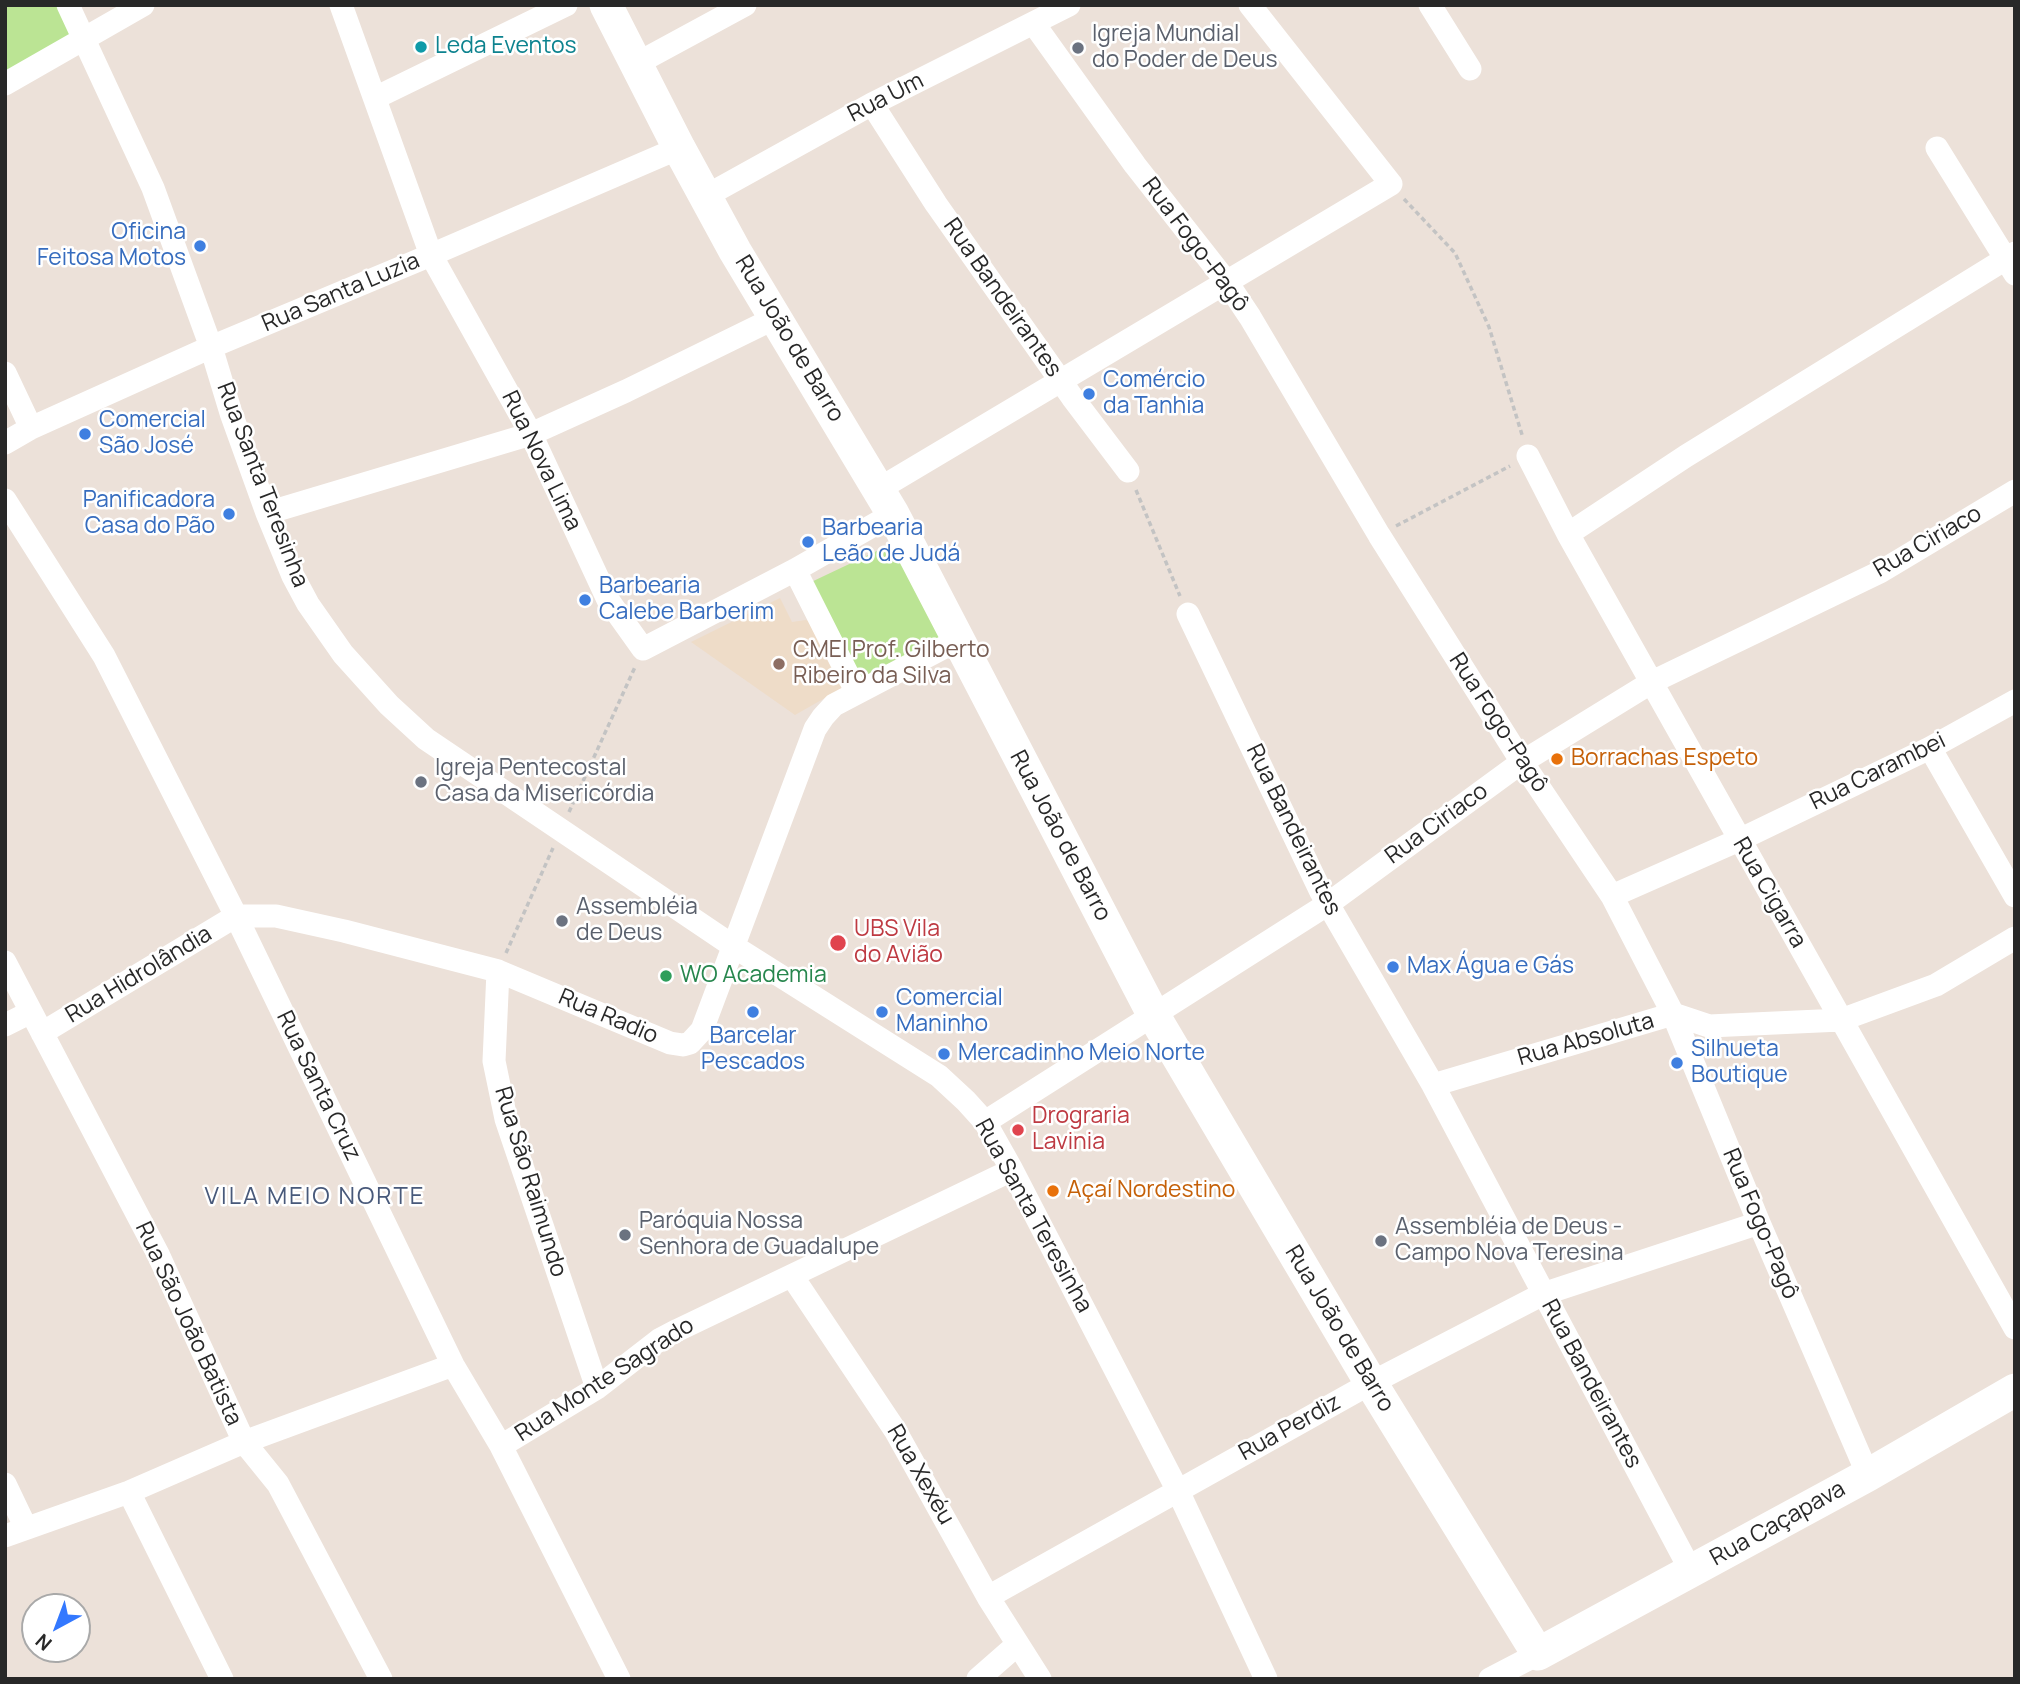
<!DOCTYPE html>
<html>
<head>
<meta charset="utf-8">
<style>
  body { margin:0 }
  #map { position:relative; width:2020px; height:1684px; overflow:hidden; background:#ece1d9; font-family:Manrope,sans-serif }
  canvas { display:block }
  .frame { position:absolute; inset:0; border:7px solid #282828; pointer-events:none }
  .north { position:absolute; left:21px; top:1593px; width:70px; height:70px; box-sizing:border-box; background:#fff; border:2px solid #a9a9a9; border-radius:50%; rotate:221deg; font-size:19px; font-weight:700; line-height:28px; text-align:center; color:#282828 }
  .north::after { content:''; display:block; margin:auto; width:24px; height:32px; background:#3378ff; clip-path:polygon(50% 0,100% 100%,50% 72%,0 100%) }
</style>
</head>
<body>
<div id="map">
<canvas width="2020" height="1684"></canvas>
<div class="frame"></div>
<div class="north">N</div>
</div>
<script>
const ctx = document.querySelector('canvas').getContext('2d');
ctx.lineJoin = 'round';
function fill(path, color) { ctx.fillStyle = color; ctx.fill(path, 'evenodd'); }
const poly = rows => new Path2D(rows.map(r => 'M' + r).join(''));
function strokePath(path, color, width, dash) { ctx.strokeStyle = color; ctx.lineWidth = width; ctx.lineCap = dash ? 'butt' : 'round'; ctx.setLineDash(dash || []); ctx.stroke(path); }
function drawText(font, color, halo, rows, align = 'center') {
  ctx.font = font + ' Manrope,sans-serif'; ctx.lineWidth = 5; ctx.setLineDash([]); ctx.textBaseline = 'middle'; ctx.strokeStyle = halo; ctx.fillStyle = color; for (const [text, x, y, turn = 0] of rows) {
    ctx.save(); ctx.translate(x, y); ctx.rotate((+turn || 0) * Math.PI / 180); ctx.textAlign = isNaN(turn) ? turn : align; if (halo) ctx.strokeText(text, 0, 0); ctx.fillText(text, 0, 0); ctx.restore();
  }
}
fill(poly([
  [780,598,792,622,806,620,818,625,846,686,795,715,691,642]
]), '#eedcc8');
fill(poly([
  [5,5,58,5,71,35,5,74],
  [900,540,948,640,854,683,807,584]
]), '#bbe494');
strokePath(poly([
  [1404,199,1455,253,1489,327,1523,438],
  [1136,490,1180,596],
  [1396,526,1510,466],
  [569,812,635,667],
  [506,953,553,848]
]), '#c3c3c3', 3.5, [5, 3.5]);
strokePath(poly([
  [68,5,153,188,211,347,231,413,267,513,293,576,308,604,343,654,389,705,426,739,733,946,939,1076,966,1101,985,1122,1012,1170,1178,1491,1266,1679],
  [341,5,431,255,531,434,608,600,643,649,795,570,893,514],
  [1430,5,1470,69],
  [1034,24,1135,165,1226,281,1250,317,1379,535,1522,762,1612,896,1673,1014,1759,1223,1868,1475],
  [636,64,745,5],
  [5,84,143,5],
  [375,98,566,5],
  [872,104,936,204,1072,397,1128,471],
  [1937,148,2015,274],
  [706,196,872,104,1069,5],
  [5,373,31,428],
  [5,443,31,428,211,347,431,255,679,148],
  [1528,456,1568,534,2015,1328],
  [879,489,1391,184,1250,5],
  [5,500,104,656,236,916,453,1365,501,1446,619,1679],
  [267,513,531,434,626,391,777,317],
  [1568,534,1686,456,2015,253],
  [795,570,857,693],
  [1188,614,1321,892,1433,1085,1691,1571],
  [1930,748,2015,896],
  [1612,896,1739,840,1930,748,2015,701],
  [5,962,158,1254,244,1442,278,1484,381,1679],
  [498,971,494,1061,506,1119,597,1388],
  [5,1025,31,1012],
  [42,1033,236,916,276,916,344,931,498,971,670,1043,683,1045,690,1043,702,1030,815,729,823,717,834,705,958,640],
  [1433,1085,1673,1014,1709,1026,1841,1020,1936,985,2015,938],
  [985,1122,1328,904,1522,762,1652,682,1880,572,2015,491],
  [792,1276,895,1430,988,1597,1040,1679],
  [501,1446,597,1388,659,1340,678,1330,1012,1170],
  [5,1484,26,1528],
  [129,1492,222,1679],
  [5,1536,129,1492,244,1442,453,1365],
  [988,1597,1371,1383,1543,1294,1759,1223],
  [978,1679,1018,1644],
  [1490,1679,1538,1654]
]), '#fff', 23);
strokePath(poly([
  [606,5,679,148,735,251,893,514,1154,1016,1371,1383,1538,1654,1868,1475,2015,1390]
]), '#fff', 33);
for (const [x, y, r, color] of [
  [421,47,7,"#0f9aa8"],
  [1078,48,7,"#6b7280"],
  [200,246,7,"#3f7fe0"],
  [1089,394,7,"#3f7fe0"],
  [85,434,7,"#3f7fe0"],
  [229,514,7,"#3f7fe0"],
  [808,542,7,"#3f7fe0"],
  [585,600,7,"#3f7fe0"],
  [779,664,7,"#8d6e63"],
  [1557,759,7,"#e8710a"],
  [421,782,7,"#6b7280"],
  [562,921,7,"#6b7280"],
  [838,943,9,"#e0444e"],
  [1393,967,7,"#3f7fe0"],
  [666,976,7,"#2e9e5b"],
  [753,1012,7,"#3f7fe0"],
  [882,1012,7,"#3f7fe0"],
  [944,1054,7,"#3f7fe0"],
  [1677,1063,7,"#3f7fe0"],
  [1018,1130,7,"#e0444e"],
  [1053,1191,7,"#e8710a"],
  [625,1235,7,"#6b7280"],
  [1381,1241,7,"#6b7280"]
]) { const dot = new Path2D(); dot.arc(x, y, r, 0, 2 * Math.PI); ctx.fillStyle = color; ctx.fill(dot); strokePath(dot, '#fff', 2.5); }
drawText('23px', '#5b616d', '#fff', [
  ["Igreja Mundial",1092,35],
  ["do Poder de Deus",1092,61],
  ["Igreja Pentecostal",435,769],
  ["Casa da Misericórdia",435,795],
  ["Assembléia",576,908],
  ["de Deus",576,934],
  ["Paróquia Nossa",639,1222],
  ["Senhora de Guadalupe",639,1248],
  ["Assembléia de Deus -",1395,1228],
  ["Campo Nova Teresina",1395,1254]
], 'left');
drawText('23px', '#0d838f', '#fff', [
  ["Leda Eventos",435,47]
], 'left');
drawText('23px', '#282828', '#fff', [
  ["Rua Um",886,98,-27],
  ["Rua Fogo-Pagô",1195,245,53],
  ["Rua Santa Luzia",341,293,-23],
  ["Rua Bandeirantes",1002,298,55],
  ["Rua João de Barro",789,339,59],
  ["Rua Nova Lima",541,461,64],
  ["Rua Santa Teresinha",262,485,69],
  ["Rua Ciriaco",1928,542,-30],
  ["Rua Fogo-Pagô",1498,723,57],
  ["Rua Carambei",1878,772,-26],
  ["Rua Ciriaco",1437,824,-36],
  ["Rua Bandeirantes",1293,830,64],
  ["Rua João de Barro",1060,836,62],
  ["Rua Cigarra",1769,893,60],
  ["Rua Hidrolândia",139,975,-31],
  ["Rua Radio",608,1017,23],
  ["Rua Absoluta",1586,1040,-16],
  ["Rua Santa Cruz",318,1086,64],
  ["Rua São Raimundo",530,1182,73],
  ["Rua Santa Teresinha",1033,1216,61],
  ["Rua Fogo-Pagô",1760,1224,67],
  ["Rua São João Batista",188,1324,65],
  ["Rua João de Barro",1339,1329,59],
  ["Rua Monte Sagrado",605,1380,-33],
  ["Rua Bandeirantes",1591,1384,62],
  ["Rua Perdiz",1290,1428,-29],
  ["Rua Xexéu",920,1475,60],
  ["Rua Caçapava",1778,1524,-29]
]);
drawText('23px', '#366cbe', '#fff', [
  ["Oficina",186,233,"right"],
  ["Feitosa Motos",186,259,"right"],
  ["Comércio",1103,381],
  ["da Tanhia",1103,407],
  ["Comercial",99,421],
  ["São José",99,447],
  ["Panificadora",215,501,"right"],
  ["Casa do Pão",215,527,"right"],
  ["Barbearia",822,529],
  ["Leão de Judá",822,555],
  ["Barbearia",599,587],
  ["Calebe Barberim",599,613],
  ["Max Água e Gás",1407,967],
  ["Comercial",896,999],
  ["Maninho",896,1025],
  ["Barcelar",753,1037,"center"],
  ["Pescados",753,1063,"center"],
  ["Silhueta",1691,1050],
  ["Boutique",1691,1076],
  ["Mercadinho Meio Norte",958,1054]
], 'left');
drawText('23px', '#785e54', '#fff', [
  ["CMEI Prof. Gilberto",793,651],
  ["Ribeiro da Silva",793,677]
], 'left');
drawText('23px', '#c56008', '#fff', [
  ["Borrachas Espeto",1571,759],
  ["Açaí Nordestino",1067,1191]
], 'left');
drawText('23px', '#be3a42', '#fff', [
  ["UBS Vila",854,930],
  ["do Avião",854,956],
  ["Drograria",1032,1117],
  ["Lavinia",1032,1143]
], 'left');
drawText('23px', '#27864d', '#fff', [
  ["WO Academia",680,976]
], 'left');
ctx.letterSpacing = '2px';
drawText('24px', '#48597a', '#fff', [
  ["VILA MEIO NORTE",315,1197]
]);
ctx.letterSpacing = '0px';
</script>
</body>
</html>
